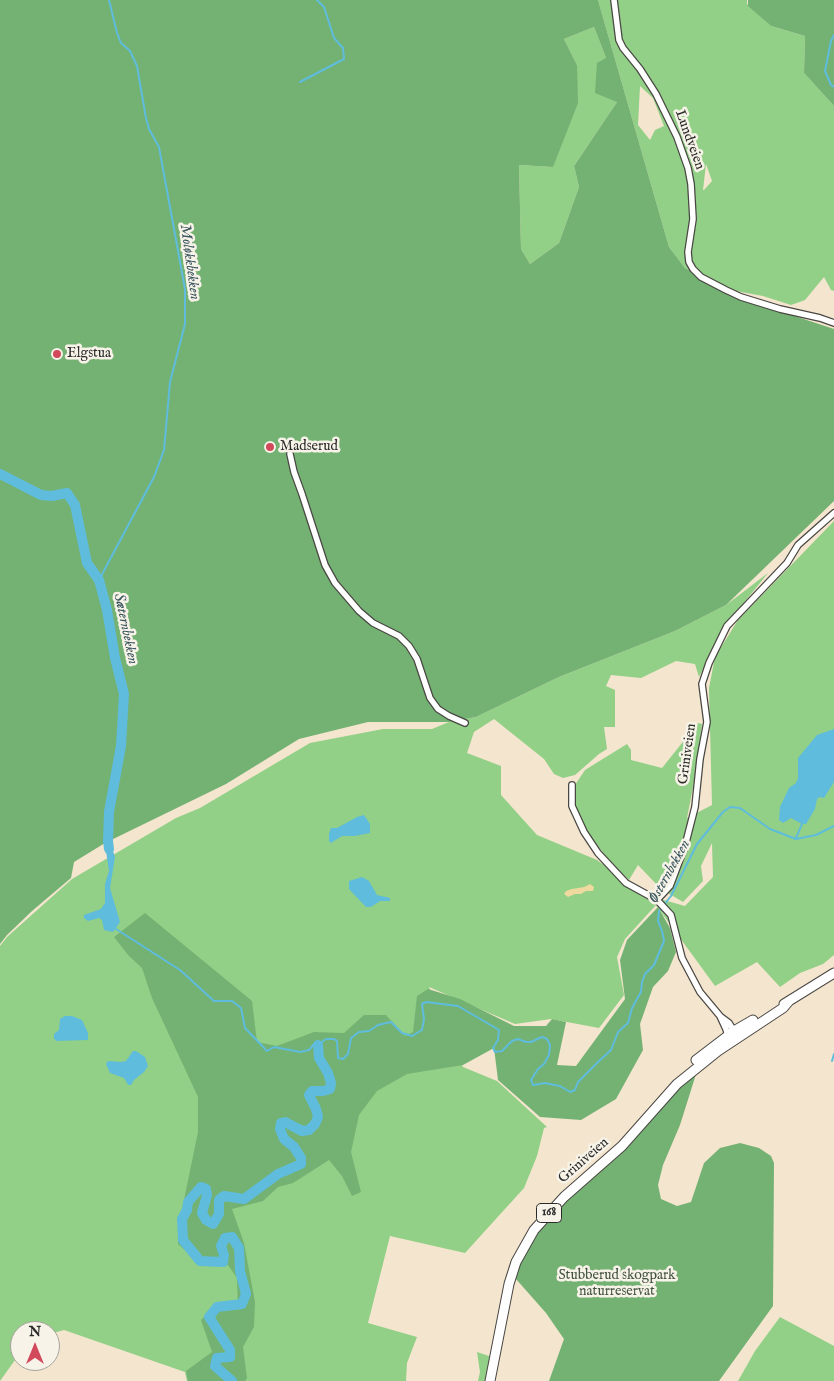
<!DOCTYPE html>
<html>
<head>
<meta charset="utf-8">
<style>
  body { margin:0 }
  #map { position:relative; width:834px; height:1381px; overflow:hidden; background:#f4e5ce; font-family:"IM FELL English",serif }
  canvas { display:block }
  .north { position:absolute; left:10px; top:1321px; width:50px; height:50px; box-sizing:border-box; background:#f7f3e8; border:1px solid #a5a39c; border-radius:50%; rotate:0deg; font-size:14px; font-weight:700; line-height:20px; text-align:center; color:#2b2b2b }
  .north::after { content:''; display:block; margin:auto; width:18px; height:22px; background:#d1495b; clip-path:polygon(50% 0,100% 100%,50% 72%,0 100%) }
</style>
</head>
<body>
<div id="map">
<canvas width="834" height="1381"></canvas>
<div class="north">N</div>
</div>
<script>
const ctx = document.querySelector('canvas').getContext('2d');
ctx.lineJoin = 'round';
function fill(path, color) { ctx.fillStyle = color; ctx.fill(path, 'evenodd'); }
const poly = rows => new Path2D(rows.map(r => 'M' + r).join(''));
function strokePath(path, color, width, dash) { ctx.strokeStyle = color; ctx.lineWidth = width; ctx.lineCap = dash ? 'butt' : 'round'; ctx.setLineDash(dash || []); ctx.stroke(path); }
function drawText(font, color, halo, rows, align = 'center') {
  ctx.font = font + ' "IM FELL English",serif'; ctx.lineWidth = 5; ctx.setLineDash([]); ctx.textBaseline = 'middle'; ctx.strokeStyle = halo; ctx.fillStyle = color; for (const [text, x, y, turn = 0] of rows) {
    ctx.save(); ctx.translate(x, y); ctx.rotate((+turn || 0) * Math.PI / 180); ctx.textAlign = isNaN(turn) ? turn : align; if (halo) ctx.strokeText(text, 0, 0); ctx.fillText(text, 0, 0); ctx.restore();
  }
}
fill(poly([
  [598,0,747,0,747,4,771,26,805,36,804,73,834,106,834,291,831,290,824,277,805,300,791,305,763,296,730,290,703,274,701,277,685,268,669,247],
  [640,86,653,98,664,126,655,130,650,140,638,125],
  [706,164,712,181,704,190,703,190],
  [594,27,606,58,617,102,574,166,579,187,559,243,530,264,521,249,519,165,553,167,577,65,564,39],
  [834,521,834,955,823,964,800,973,780,987,757,962,715,986,656,905,625,939,617,957,624,995,599,1028,551,1019,515,1024,429,987,463,1067,497,1081,547,1127,544,1128,537,1156,524,1188,465,1253,390,1236,368,1323,417,1337,407,1363,406,1381,187,1381,185,1372,64,1330,50,1334,50,1331,20,1331,20,1353,0,1381,0,946,7,937,72,879,176,818,200,808,310,743,383,729,432,729,449,722,476,717,559,677,675,631,726,605,768,573,722,630,699,677,695,664,676,661,641,678,611,675,606,686,615,690,615,727,604,727,607,749,599,754,575,775,563,778,554,774,544,759,494,719,474,732,467,753,501,766,501,795,537,835,597,860,642,894,685,906,713,877,712,843,701,866,703,881,683,902,661,889,638,865,629,880,614,867,585,829,576,808,575,785,585,770,627,744,631,750,631,760,662,768,698,723,702,724,694,782,687,818,712,805,709,688,715,657,738,620],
  [780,1317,834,1346,834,1381,738,1381,755,1351],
  [477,1352,492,1357,487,1381,478,1381,480,1372]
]), '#91d086');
fill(poly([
  [0,0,598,0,669,247,685,268,749,301,834,329,834,501,726,605,675,631,559,677,476,717,449,722,368,722,299,739,226,784,105,843,74,862,71,878,32,911,7,935,0,944],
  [594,27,606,58,597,63,595,93,617,102,574,166,579,187,559,243,530,264,521,249,519,165,553,167,578,103,577,65,564,39],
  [748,0,834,0,834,106,804,73,805,36,771,26,748,6],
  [658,907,670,928,676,952,668,971,653,987,640,1024,643,1050,616,1099,581,1120,540,1117,498,1080,494,1048,463,1065,407,1074,377,1091,359,1115,351,1152,361,1192,352,1196,342,1176,329,1160,293,1183,278,1187,263,1201,232,1209,244,1243,255,1302,254,1327,243,1347,247,1378,245,1381,188,1381,186,1371,212,1352,201,1320,217,1304,238,1310,237,1278,228,1265,199,1263,178,1244,178,1229,198,1132,198,1097,152,998,142,968,129,956,114,937,145,913,252,1001,257,1042,277,1046,314,1032,344,1033,364,1015,386,1015,405,1036,413,1032,417,996,428,989,460,999,514,1026,546,1026,552,1019,566,1022,557,1065,576,1066,625,999,620,960,627,940],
  [692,1071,697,1071,680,1125,663,1165,658,1185,661,1199,677,1206,691,1202,704,1163,720,1148,740,1143,759,1148,771,1156,774,1163,773,1306,719,1381,549,1381,564,1339,546,1313,516,1279,522,1259,542,1226,578,1187]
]), '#74b273');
fill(poly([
  [590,884,594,887,593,891,586,891,581,894,575,894,568,897,564,894,566,891,572,889,584,887]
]), '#eeda9e');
fill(poly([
  [834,729,834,782,824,798,820,797,817,799,815,809,806,824,802,824,791,818,783,823,779,820,780,807,789,788,796,783,798,778,798,758,817,735],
  [364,815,370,824,370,833,355,836,342,836,331,843,329,841,329,834,331,828,337,828,357,817],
  [112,848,115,857,110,888,120,922,113,932,104,930,102,920,99,918,88,921,84,918,84,915,101,909,105,903,105,884,109,871,106,851],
  [362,877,369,881,377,895,390,898,390,901,380,901,371,907,366,907,349,889,349,881],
  [65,1016,72,1016,82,1020,88,1033,88,1040,56,1041,54,1038,54,1034,59,1030,60,1019],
  [133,1051,136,1051,145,1057,148,1066,144,1072,134,1080,131,1085,128,1085,124,1078,110,1073,106,1064,108,1061,121,1062,126,1061]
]), '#5fbcdd');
strokePath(poly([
  [834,35,831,41,825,71,831,85,834,87],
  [300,82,344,59,343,48,334,38,324,7,317,0],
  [99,580,154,477,164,450,170,382,185,324,185,289,159,147,149,129,146,118,137,66,130,51,121,43,117,33,109,0],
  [796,838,802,824],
  [116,929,180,970,214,1001,232,1001,241,1008,245,1028,267,1051,274,1047,300,1052,309,1050,315,1043,318,1045,326,1039,334,1039,337,1041,338,1058,343,1059,348,1054,351,1038,359,1032,369,1031,378,1025,391,1022,402,1033,412,1036,422,1030,424,1019,422,1004,426,1002,458,1006,499,1030,498,1040,493,1048,495,1052,502,1051,512,1041,518,1039,526,1042,531,1042,542,1037,547,1039,550,1045,549,1055,544,1064,538,1069,531,1080,533,1085,545,1083,560,1086,570,1092,575,1090,578,1082,598,1062,611,1050,618,1032,628,1023,632,1008,641,992,642,982,645,974,654,965,664,941,662,931,658,921,659,911,671,896,697,844,723,812,730,807,740,808,770,829,796,839,816,835,834,826],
  [832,1061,834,1054]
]), '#5fbcdd', 2);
strokePath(poly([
  [0,474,41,495,52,496,67,493,75,505,87,563,99,580,107,610,115,658,124,694,121,746,109,812,108,841,109,849],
  [232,1381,215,1366,217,1358,230,1357,230,1350,209,1317,217,1307,242,1304,246,1294,240,1271,239,1248,232,1237,225,1238,221,1246,224,1255,223,1262,200,1261,183,1240,182,1219,187,1210,188,1202,201,1187,206,1189,207,1195,202,1213,206,1220,213,1224,219,1214,219,1200,224,1196,244,1199,278,1174,301,1164,301,1158,294,1147,284,1139,280,1129,281,1123,285,1122,302,1131,309,1130,315,1124,318,1117,316,1109,309,1095,312,1091,323,1091,330,1089,331,1083,328,1073,319,1058,318,1045]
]), '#5fbcdd', 10);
const minor = poly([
  [614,0,619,40,623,48,640,69,656,94,677,137,688,168,691,184,693,219,688,252,689,262,693,269,701,277,726,290,741,297,780,309,820,318,834,323],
  [290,454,294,472,302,494,325,565,335,583,359,611,373,623,399,636,409,646,417,659,430,698,438,709,449,716,465,723],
  [572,785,572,806,584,832,598,853,626,883,657,900,671,915,682,958,700,992,720,1016,726,1029,728,1036],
  [657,900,670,886,685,846,695,807,700,759,707,722,702,684,709,663,727,626,787,563,798,545,834,513],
  [721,1017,729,1023,735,1033]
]);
const primary = poly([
  [784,1004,834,973],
  [696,1060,734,1031,753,1020],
  [490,1381,509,1284,516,1262,534,1230,564,1197,622,1146,677,1084,718,1051,783,1008,789,1001]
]);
strokePath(minor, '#494743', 8);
strokePath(primary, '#494743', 11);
strokePath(minor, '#fff', 5.5);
strokePath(primary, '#fff', 9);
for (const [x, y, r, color] of [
  [57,354,5,"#d1495b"],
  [270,447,5,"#d1495b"]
]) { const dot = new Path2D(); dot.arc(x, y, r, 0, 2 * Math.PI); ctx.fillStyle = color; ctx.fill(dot); strokePath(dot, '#f7f3e8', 2); }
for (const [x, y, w] of [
  [549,1213,25]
]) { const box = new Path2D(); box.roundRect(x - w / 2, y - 9.5, w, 19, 4); ctx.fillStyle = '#f7f3e8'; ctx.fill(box); strokePath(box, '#2b2b2b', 1); }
drawText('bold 12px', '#2b2b2b', null, [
  ["168",549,1213]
]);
drawText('14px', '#2b2b2b', '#f7f3e8', [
  ["Lundveien",689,140,70],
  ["Griniveien",688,754,-82],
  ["Griniveien",584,1161,-41]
]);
drawText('14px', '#2b2b2b', '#f7f3e8', [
  ["Elgstua",67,354],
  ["Madserud",280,447]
], 'left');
drawText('14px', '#445442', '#f7f3e8', [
  ["Stubberud skogpark",617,1276],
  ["naturreservat",617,1292]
]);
drawText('italic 15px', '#3b5660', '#f7f3e8', [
  ["Moløkkbekken",189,262,82],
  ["Sæternbekken",125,629,78],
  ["Østernbekken",670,872,-61]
]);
</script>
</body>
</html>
